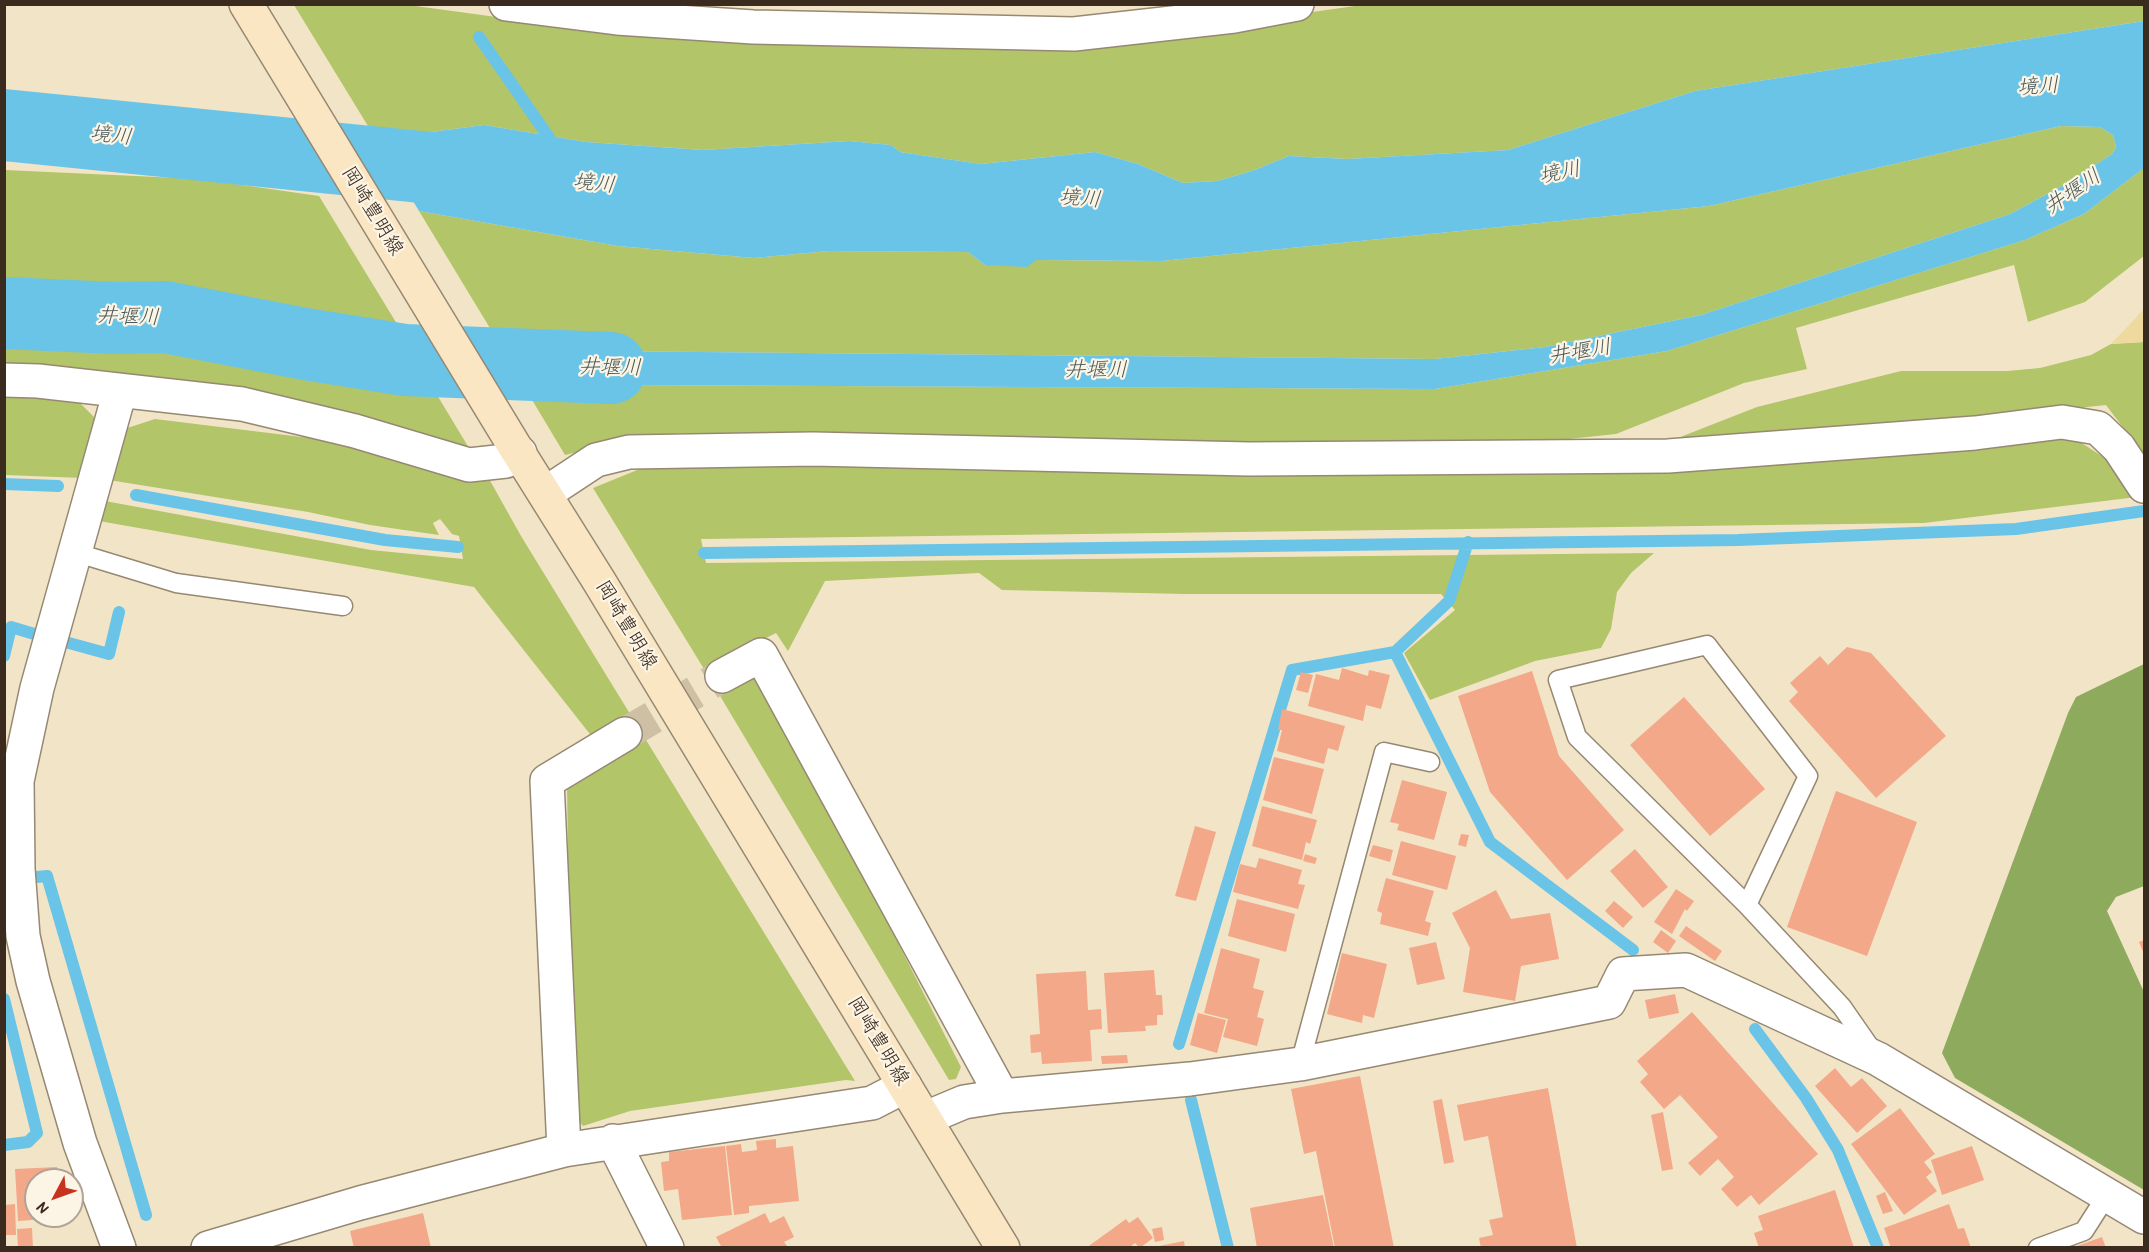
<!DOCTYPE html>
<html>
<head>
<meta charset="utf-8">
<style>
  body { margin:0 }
  #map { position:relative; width:2149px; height:1252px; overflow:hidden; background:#f2e5c7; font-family:"Patrick Hand",sans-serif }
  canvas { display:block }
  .frame { position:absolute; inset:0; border:6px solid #3b2a1e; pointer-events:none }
  .north { position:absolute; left:24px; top:1168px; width:60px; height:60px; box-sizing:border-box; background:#fcf5e5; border:2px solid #afa495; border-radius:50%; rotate:229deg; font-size:16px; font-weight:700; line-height:24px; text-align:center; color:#3b2a1e }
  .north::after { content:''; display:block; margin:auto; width:21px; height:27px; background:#c8321e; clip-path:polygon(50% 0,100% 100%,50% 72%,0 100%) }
</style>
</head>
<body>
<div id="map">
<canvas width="2149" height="1252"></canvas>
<div class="frame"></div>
<div class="north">N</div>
</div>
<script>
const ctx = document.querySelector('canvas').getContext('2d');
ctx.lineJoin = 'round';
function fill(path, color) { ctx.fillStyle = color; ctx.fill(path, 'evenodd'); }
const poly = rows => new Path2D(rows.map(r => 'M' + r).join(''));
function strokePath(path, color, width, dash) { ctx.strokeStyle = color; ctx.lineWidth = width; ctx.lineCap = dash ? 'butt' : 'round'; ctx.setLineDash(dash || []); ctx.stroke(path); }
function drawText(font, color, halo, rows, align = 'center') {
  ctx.font = font + ' "Patrick Hand","Klee One",sans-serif'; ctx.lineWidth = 4.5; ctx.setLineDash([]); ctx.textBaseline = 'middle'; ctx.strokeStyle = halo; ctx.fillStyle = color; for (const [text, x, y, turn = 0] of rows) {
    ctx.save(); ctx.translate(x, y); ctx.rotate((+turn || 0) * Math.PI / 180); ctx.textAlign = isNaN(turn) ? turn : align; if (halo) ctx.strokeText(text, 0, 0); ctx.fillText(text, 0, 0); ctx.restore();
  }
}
fill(poly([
  [1369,4,2144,4,2144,21,1695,91,1508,150,1347,159,1289,156,1252,171,1217,181,1183,183,1138,164,1095,152,981,164,900,152,891,145,849,141,703,150,586,142,484,125,416,134,371,131,294,5,408,5,622,34,1135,37],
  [2061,126,2100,127,2113,135,2116,147,2112,154,2064,185,2010,214,1701,315,1545,347,1435,359,594,351,502,348,419,211,618,246,754,258,829,251,968,252,985,265,1036,260,1161,261,1709,206],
  [2144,168,2144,256,2085,302,2028,322,2014,265,1796,328,1807,369,1744,383,1616,434,1502,446,682,433,642,437,565,455,519,378,625,385,1435,389,1667,351,2025,240,2084,214],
  [5,170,201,179,319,196,408,342,350,336,215,310,142,299,5,294],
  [5,321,107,325,283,355,359,371,425,375,475,458,200,385,92,370,75,376,5,371],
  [2144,342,2144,455,2106,405,1816,436,1665,443,1757,407,1901,371,2007,371,2040,368,2091,355,2111,344],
  [5,395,48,395,78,401,99,422,83,478,5,475],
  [155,419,310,438,357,441,488,477,521,536,855,1081,846,1080,630,1111,583,1126,572,1113,567,785,593,738,474,587,99,521,105,501,371,550,463,559,459,536,452,534,440,519,433,523,439,535,370,525,308,512,109,480,121,430],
  [2066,433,2108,460,2137,497,1924,523,701,539,706,563,1654,553,1631,573,1617,592,1611,629,1601,648,1535,661,1430,700,1404,653,1455,610,1441,594,1185,594,1002,590,979,573,825,581,788,651,776,633,714,664,754,671,763,677,961,1067,956,1079,949,1080,704,669,593,488,652,464]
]), '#b2c569');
fill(poly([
  [2144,664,2144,886,2116,897,2107,911,2144,992,2144,1190,1955,1078,1942,1053,2068,713,2076,697]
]), '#8daa5d');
fill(poly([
  [2144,309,2144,342,2111,344]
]), '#eeda9e');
fill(poly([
  [2144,21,2144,168,2084,214,2025,240,1667,351,1435,389,625,385,519,378,502,348,595,351,1435,359,1545,347,1701,315,2010,214,2064,185,2112,154,2116,147,2113,135,2100,127,2061,126,1709,206,1161,261,1036,260,1027,267,985,265,968,252,829,251,754,258,618,246,419,211,371,131,416,134,484,125,586,142,703,150,849,141,891,145,900,152,981,164,1095,152,1138,164,1183,183,1217,181,1252,171,1289,156,1347,159,1508,150,1695,91]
]), '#6ac4e7');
strokePath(poly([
  [479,37,557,149],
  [4,484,58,486],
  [136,495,385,540,458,547],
  [1468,542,1449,601,1395,652,1490,842,1633,950],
  [704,553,1738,540,2016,529,2144,511],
  [69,643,109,654,119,612],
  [4,656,11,627,41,636],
  [27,878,47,876,146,1215],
  [4,999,37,1133,28,1142,4,1145],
  [1755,1029,1806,1098,1838,1150,1878,1248],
  [1179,1044,1292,670,1395,652],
  [1191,1100,1228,1248]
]), '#6ac4e7', 12);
strokePath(poly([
  [4,125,490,174],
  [4,313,115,318,165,317,305,344,405,360,611,368]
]), '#6ac4e7', 72);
fill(poly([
  [1847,647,1871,653,1946,736,1876,798,1789,701,1798,692,1790,683,1820,656,1828,665],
  [1342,668,1368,676,1369,670,1390,675,1381,709,1366,705,1363,721,1308,706,1316,674,1339,680],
  [1532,671,1559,756,1624,830,1567,880,1490,792,1458,696],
  [1301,672,1313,675,1308,693,1296,690],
  [1684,697,1765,789,1710,836,1630,745],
  [1282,709,1345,726,1338,751,1328,748,1324,764,1277,751,1282,730,1278,730],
  [1274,757,1324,769,1312,814,1263,800],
  [1402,780,1447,792,1434,840,1397,830,1399,824,1390,822],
  [1836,791,1917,822,1867,956,1787,927],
  [1262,806,1317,820,1310,844,1306,842,1302,860,1252,846],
  [1195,826,1216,832,1196,901,1175,896],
  [1461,834,1469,835,1466,847,1458,845],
  [1401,841,1456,856,1447,890,1392,875],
  [1373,845,1393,850,1390,862,1369,856],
  [1635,849,1668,887,1643,908,1610,871],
  [1305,854,1317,858,1315,864,1303,861],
  [1259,858,1302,870,1298,884,1305,885,1298,909,1233,892,1240,864,1256,868],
  [1386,878,1434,891,1425,921,1431,923,1428,936,1380,924,1382,913,1377,911],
  [1676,889,1694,901,1687,911,1685,909,1672,934,1654,922],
  [1496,890,1511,919,1550,913,1559,959,1521,966,1515,1001,1463,992,1470,948,1452,913],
  [1237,899,1295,914,1286,952,1228,936],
  [1614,901,1633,917,1623,928,1605,911],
  [1686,926,1722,951,1715,961,1679,936],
  [1661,930,1676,941,1668,953,1653,942],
  [2144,940,2144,954,2139,942],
  [1436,942,1445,979,1417,985,1409,948],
  [1221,948,1260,959,1253,988,1264,991,1257,1017,1264,1019,1257,1046,1223,1037,1228,1019,1204,1013],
  [1342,953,1387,964,1374,1018,1363,1015,1362,1023,1327,1014],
  [1154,970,1156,995,1162,995,1163,1015,1157,1015,1157,1025,1145,1026,1146,1031,1108,1033,1104,973],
  [1086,971,1088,1010,1101,1009,1102,1029,1090,1030,1092,1061,1042,1064,1041,1052,1031,1053,1030,1035,1040,1034,1036,974],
  [1675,994,1679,1013,1649,1019,1645,1000],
  [1692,1012,1818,1154,1759,1205,1751,1195,1737,1207,1721,1189,1734,1177,1718,1159,1700,1176,1688,1163,1718,1137,1680,1095,1664,1109,1640,1082,1648,1074,1637,1061],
  [1198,1013,1226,1020,1217,1053,1190,1045],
  [1127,1055,1128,1063,1102,1064,1101,1056],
  [1835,1068,1851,1087,1862,1078,1887,1106,1857,1133,1815,1086],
  [1360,1076,1394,1248,1335,1248,1316,1151,1304,1154,1291,1089],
  [1548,1088,1577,1248,1481,1248,1479,1238,1493,1235,1489,1220,1503,1217,1488,1136,1464,1141,1457,1105],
  [1442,1099,1454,1162,1444,1164,1433,1101],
  [1900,1108,1935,1154,1924,1162,1932,1172,1926,1177,1937,1191,1904,1215,1851,1144],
  [1663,1112,1673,1169,1662,1171,1651,1115],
  [776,1139,776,1148,793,1146,799,1201,749,1206,749,1213,734,1215,726,1146,741,1144,742,1152,757,1150,756,1141],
  [725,1146,732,1215,682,1220,678,1189,664,1191,661,1162,669,1161,669,1152],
  [1972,1146,1984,1180,1942,1195,1931,1160],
  [57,1167,58,1180,36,1180,36,1216,60,1216,60,1218,18,1221,15,1169],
  [1835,1190,1854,1248,1759,1248,1754,1233,1763,1230,1758,1216],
  [1885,1192,1893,1211,1883,1214,1876,1196],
  [1323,1195,1334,1248,1257,1248,1250,1208],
  [15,1204,16,1235,4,1235,4,1205],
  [1949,1204,1958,1229,1964,1228,1971,1248,1891,1248,1884,1228],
  [423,1213,431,1248,354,1248,350,1231],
  [765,1213,770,1223,784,1216,794,1237,784,1242,787,1246,722,1248,716,1237],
  [1138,1217,1153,1238,1140,1248,1135,1243,1129,1248,1086,1248,1126,1219,1129,1223],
  [1162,1227,1164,1240,1155,1242,1152,1229],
  [32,1228,33,1248,18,1248,17,1229],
  [2102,1237,2106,1248,2074,1248,2074,1247],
  [1184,1241,1185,1248,1159,1248,1159,1246]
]), '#f3a889');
strokePath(poly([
  [625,734,722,676]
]), '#cdc0a5', 33, [33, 16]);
const lane = poly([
  [74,552,176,583,343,606],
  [1747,905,1808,776,1707,645,1558,680,1577,737,1747,905,1842,1007,1874,1053],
  [1300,1064,1384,752,1430,762],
  [2038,1248,2084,1231,2107,1195]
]);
const street = poly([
  [506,4,617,18,753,27,1074,34,1234,16,1297,4],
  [4,380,38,381,242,404,355,431,469,465,506,461,520,453],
  [546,493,596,460,629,452,813,449,1249,459,1668,456,1975,433,2062,422,2098,428,2119,448,2144,486],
  [722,676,761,655,1002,1096],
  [926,1118,964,1102,1002,1096,1190,1079,1300,1064,1609,1002,1623,974,1686,970,1878,1059,2144,1217],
  [613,1141,667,1248],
  [564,1150,547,781,625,734],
  [119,1248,80,1143,33,981,23,936,18,869,17,781,37,688,120,391],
  [208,1248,360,1203,564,1150,872,1103,905,1086]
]);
const secondary = poly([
  [246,4,515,447,599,581,1003,1248]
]);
strokePath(lane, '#968872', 21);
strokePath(street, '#968872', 36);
strokePath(secondary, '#968872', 36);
strokePath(lane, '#fff', 18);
strokePath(street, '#fff', 33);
strokePath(secondary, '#fbe6c4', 33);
drawText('20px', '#3b2a1e', '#fcf5e5', [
  ["岡崎豊明線",372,211,59],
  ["岡崎豊明線",626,625,59],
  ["岡崎豊明線",878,1041,59]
]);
drawText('italic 21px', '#49585a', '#fcf5e5', [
  ["境川",2038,87,-4],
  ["境川",111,136,6],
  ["境川",1560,173,-11],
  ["境川",594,184,6],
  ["井堰川",2073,192,-34],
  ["境川",1080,199,5],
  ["井堰川",128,317,2],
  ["井堰川",1580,352,-9],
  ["井堰川",610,368,1],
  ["井堰川",1096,370]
]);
</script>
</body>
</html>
